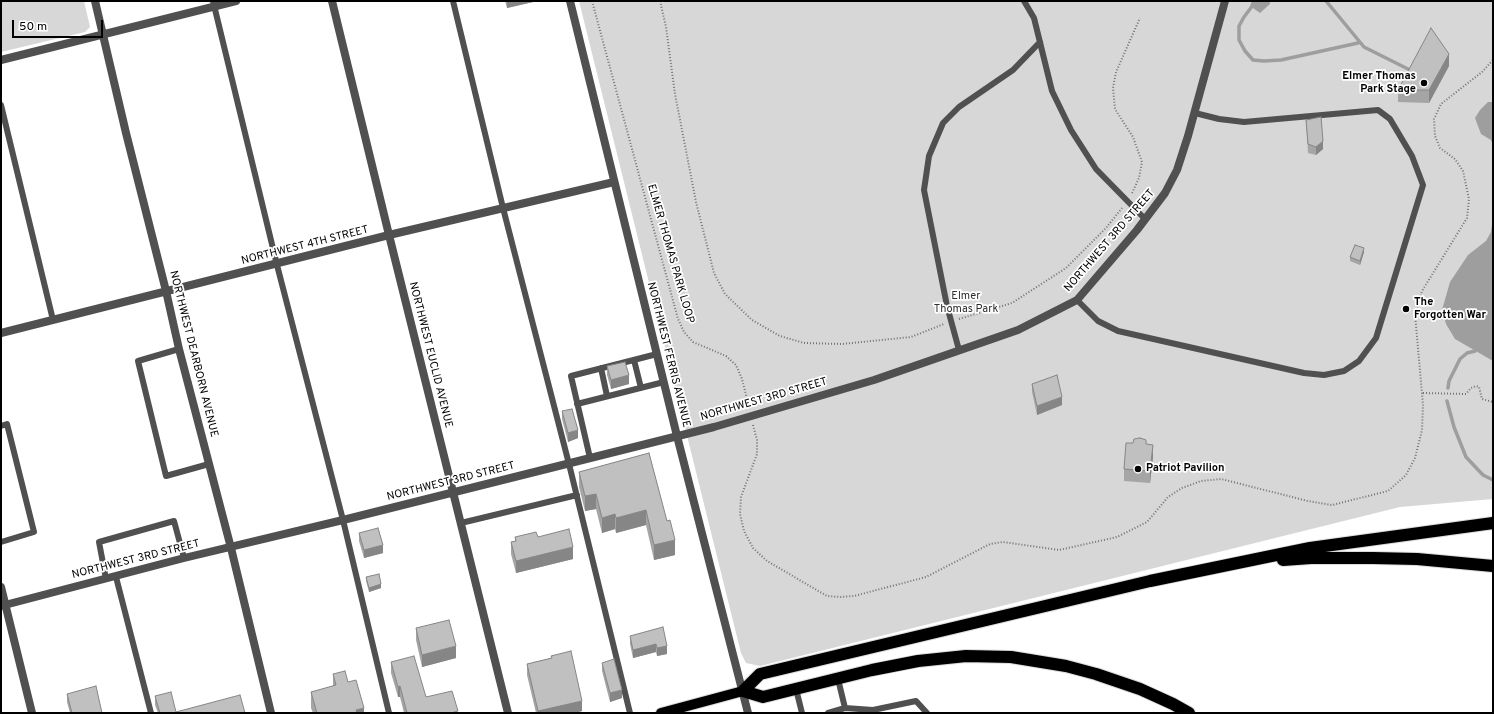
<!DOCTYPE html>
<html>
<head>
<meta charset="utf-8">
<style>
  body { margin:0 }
  #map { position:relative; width:1494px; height:714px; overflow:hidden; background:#fff; font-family:Overpass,sans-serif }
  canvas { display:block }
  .frame { position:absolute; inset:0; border:2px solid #000; pointer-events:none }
  .scale { position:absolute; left:12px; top:20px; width:91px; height:18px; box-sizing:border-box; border:2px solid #000; border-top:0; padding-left:5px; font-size:12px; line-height:14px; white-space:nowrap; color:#000; -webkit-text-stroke:3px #fff; paint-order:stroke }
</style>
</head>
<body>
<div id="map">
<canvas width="1494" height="714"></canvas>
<div class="frame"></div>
<div class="scale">50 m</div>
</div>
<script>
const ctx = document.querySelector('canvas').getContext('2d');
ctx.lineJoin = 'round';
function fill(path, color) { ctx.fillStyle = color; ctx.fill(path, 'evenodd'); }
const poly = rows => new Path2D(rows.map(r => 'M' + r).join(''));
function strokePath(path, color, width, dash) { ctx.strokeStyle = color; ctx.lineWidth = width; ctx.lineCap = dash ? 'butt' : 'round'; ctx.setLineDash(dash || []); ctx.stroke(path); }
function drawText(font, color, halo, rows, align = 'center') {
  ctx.font = font + ' Overpass,sans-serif'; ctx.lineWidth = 3.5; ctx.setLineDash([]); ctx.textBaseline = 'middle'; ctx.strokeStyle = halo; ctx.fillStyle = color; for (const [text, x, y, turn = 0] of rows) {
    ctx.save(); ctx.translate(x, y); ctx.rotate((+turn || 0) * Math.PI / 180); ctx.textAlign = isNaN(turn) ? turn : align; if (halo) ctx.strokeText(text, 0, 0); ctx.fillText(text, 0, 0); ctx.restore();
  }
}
fill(poly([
  [1,1,84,1,90,27,85,32,1,52],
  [579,1,1493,1,1493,499,1400,507,760,666,746,663,741,653]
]), '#d7d7d7');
fill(poly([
  [1252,1,1270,1,1270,4,1260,13,1250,6],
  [1488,102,1493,102,1493,145,1491,140,1481,134,1475,118,1480,110],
  [1493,217,1493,361,1455,339,1446,324,1442,310,1450,282,1468,255,1486,241,1491,232]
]), '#9e9e9e');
strokePath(poly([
  [1256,1,1244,17,1239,26,1239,40,1245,51,1253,60,1264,61,1281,60,1358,43],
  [1326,1,1364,47,1412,71],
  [1448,388,1449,381,1460,359,1467,353,1475,351],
  [1447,401,1454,427,1466,457,1483,475,1493,480]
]), '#9e9e9e', 3.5);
const primary = poly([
  [661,713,743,691]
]);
const motorway = poly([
  [1283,560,1311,558,1373,558,1417,559,1493,566],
  [1189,713,1173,704,1140,689,1096,674,1066,666,1011,657,966,656,918,661,872,670,763,697,743,691,760,674,1150,581,1310,548,1493,523]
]);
strokePath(primary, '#dbdbdb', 12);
strokePath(motorway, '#dbdbdb', 14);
strokePath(poly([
  [592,1,678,319,684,332,693,342,726,356,736,365,742,379,749,407],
  [660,1,666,27,675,94,696,202,714,273,725,294,752,320,780,336,804,343,842,344,911,337,944,324],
  [1132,193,1139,178,1142,162,1133,137,1115,109,1113,88,1116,72,1140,18],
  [959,319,1012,303,1066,268,1106,228,1122,208],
  [1423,393,1466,394,1471,388,1476,386,1479,387,1482,399,1493,402],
  [753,425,757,440,757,454,741,497,740,514,744,531,753,548,767,561,827,596,840,597,854,596,926,577,990,544,1003,542,1059,550,1117,537,1147,522,1168,497,1182,488,1201,481,1221,479,1308,501,1332,505,1388,491,1406,475,1415,458,1422,430,1423,405,1415,314,1422,291,1467,218,1469,199,1463,171,1455,159,1440,148,1435,136,1434,119,1441,104,1482,72,1493,60]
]), '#727272', 2, [1, 2]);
strokePath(poly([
  [213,1,277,265,343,520,389,713],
  [453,1,503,208,569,464,630,713],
  [1024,1,1034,18,1052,91,1071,130,1096,169,1145,219],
  [1,105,53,320],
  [1077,300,1098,321,1118,331,1304,373,1324,375,1344,371,1359,361,1376,338,1423,185,1412,156,1390,119,1378,110,1244,122,1219,119,1195,113],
  [179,349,138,361,166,476,209,464],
  [959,350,947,306,924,190,929,156,943,123,959,107,1013,70,1040,42],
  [634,360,641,388],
  [601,368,607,396],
  [577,404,664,382],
  [1,426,7,424,34,532,1,542],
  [590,458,571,376,657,354],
  [461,523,577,495],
  [116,577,151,713],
  [106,579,99,542,174,521,184,558],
  [838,679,845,708],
  [796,689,802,713],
  [828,713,845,708,873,710,916,701,927,713]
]), '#505050', 6);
strokePath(poly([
  [95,1,126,133,166,291,179,349,231,548,271,713],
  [332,1,389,235,508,713],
  [1,60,236,1],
  [1,333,389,235,614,182],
  [1,587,32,713],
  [1,606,184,558,343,520,714,427,874,380,1018,330,1077,300,1137,230,1165,193,1177,170,1188,136,1225,1]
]), '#505050', 8);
strokePath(poly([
  [570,1,677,436,748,713]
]), '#505050', 8);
strokePath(primary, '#000', 10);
strokePath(motorway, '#000', 12);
fill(poly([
  [505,1,533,1,533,2,507,8],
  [1449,66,1429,103,1398,102,1398,90],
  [1306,120,1323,149,1316,155,1308,153],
  [1364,252,1360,265,1350,261,1350,257],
  [607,366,629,384,611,389,607,375],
  [1032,384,1062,405,1037,415,1032,392],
  [562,411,578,438,568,442,562,419],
  [1146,444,1153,457,1150,483,1124,481,1124,469],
  [649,453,675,555,654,560,646,525,616,533,615,529,602,533,596,509,585,511,579,487,579,472],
  [359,533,383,553,364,558,359,541],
  [515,537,538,537,573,559,516,573,511,554,511,542,515,541],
  [366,577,381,588,369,592,366,581],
  [416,628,456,658,422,667,416,640],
  [630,636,667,646,667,654,657,656,656,652,633,658,630,644],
  [551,656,582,711,575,713,536,713,527,675,527,664,551,658],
  [391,662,426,697,458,713,404,713,400,697,398,697,391,673],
  [602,663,622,698,610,702,602,671],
  [333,674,348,682,364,713,313,713,311,708,311,692,333,686],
  [67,694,102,713,70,713,67,702],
  [155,696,176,712,245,713,158,713,155,705]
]), '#a5a5a5');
fill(poly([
  [507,1,533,1,533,2,507,8],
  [1449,54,1449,66,1429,103,1429,90],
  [1323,141,1323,149,1316,155,1316,147],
  [1364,248,1364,252,1360,265,1360,261],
  [629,375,629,384,611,389,611,380],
  [1062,397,1062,405,1037,415,1037,406],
  [578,430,578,438,568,442,568,433],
  [1153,445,1153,457,1150,483,1150,471],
  [596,494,596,509,585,511,585,496],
  [646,510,646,525,616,533,616,518],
  [615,514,615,529,602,533,602,518],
  [675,540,675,555,654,560,654,545],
  [383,545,383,553,364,558,364,550],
  [573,547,573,559,516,573,516,561],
  [381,584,381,588,369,592,369,588],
  [656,644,656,652,633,658,633,650],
  [456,646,456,658,422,667,422,655],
  [667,646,667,654,657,656,657,648],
  [400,686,400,697,398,697,398,687],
  [622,690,622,698,610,702,610,693],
  [582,701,582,711,575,713,538,713,538,711],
  [364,708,364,713,356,713,356,710]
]), '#868686');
const building = poly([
  [1431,28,1449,54,1429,90,1398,90,1431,28],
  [1321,117,1323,141,1316,147,1308,144,1306,120,1321,117],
  [1355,245,1364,248,1360,261,1350,257,1355,245],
  [625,362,629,375,611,380,607,366,625,362],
  [1057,375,1062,397,1037,406,1032,384,1057,375],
  [572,409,578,430,568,433,562,411,572,409],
  [1140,438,1146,440,1146,444,1153,445,1150,471,1124,469,1126,443,1133,443,1134,439,1140,438],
  [649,453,667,521,670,520,675,540,654,545,646,510,616,518,615,514,602,518,596,494,585,496,579,472,649,453],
  [378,528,383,545,364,550,359,533,378,528],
  [569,529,573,547,516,561,511,542,516,541,515,537,536,532,538,537,569,529],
  [379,574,381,584,369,588,366,577,379,574],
  [449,620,456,646,422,655,416,628,449,620],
  [663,627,667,646,657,648,656,644,633,650,630,636,663,627],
  [571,651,582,701,538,711,527,664,552,658,551,656,571,651],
  [414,656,426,697,452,691,458,711,451,713,407,713,400,686,398,687,391,662,414,656],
  [614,659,622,690,610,693,602,663,614,659],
  [345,671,348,682,356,680,364,708,356,710,357,713,317,713,311,692,336,685,333,674,345,671],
  [96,686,102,713,72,713,67,694,96,686],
  [171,692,176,712,176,713,160,713,155,696,171,692],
  [240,695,245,713,176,713,176,712,240,695]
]);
fill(building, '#c0c0c0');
strokePath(building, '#868686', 1);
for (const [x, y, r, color] of [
  [1424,83,4,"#000"],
  [1406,309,4,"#000"],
  [1138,469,4,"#000"]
]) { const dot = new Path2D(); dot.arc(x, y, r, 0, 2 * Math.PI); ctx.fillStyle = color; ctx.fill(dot); strokePath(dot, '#fff', 1.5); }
drawText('bold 11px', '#000', '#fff', [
  ["Elmer Thomas",1416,77,"right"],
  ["Park Stage",1416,90,"right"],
  ["The",1414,303],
  ["Forgotten War",1414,316],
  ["Patriot Pavilion",1146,469]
], 'left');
drawText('11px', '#000', '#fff', [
  ["NORTHWEST 3RD STREET",1110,241,-49],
  ["NORTHWEST 4TH STREET",305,246,-14],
  ["ELMER THOMAS PARK LOOP",670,254,74],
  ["NORTHWEST DEARBORN AVENUE",193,354,76],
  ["NORTHWEST EUCLID AVENUE",430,355,76],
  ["NORTHWEST FERRIS AVENUE",668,355,76],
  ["NORTHWEST 3RD STREET",764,400,-16],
  ["NORTHWEST 3RD STREET",451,482,-14],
  ["NORTHWEST 3RD STREET",136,560,-14]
]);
drawText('11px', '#2e2e2e', '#fff', [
  ["Elmer",966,297],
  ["Thomas Park",966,310]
]);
</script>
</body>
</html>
